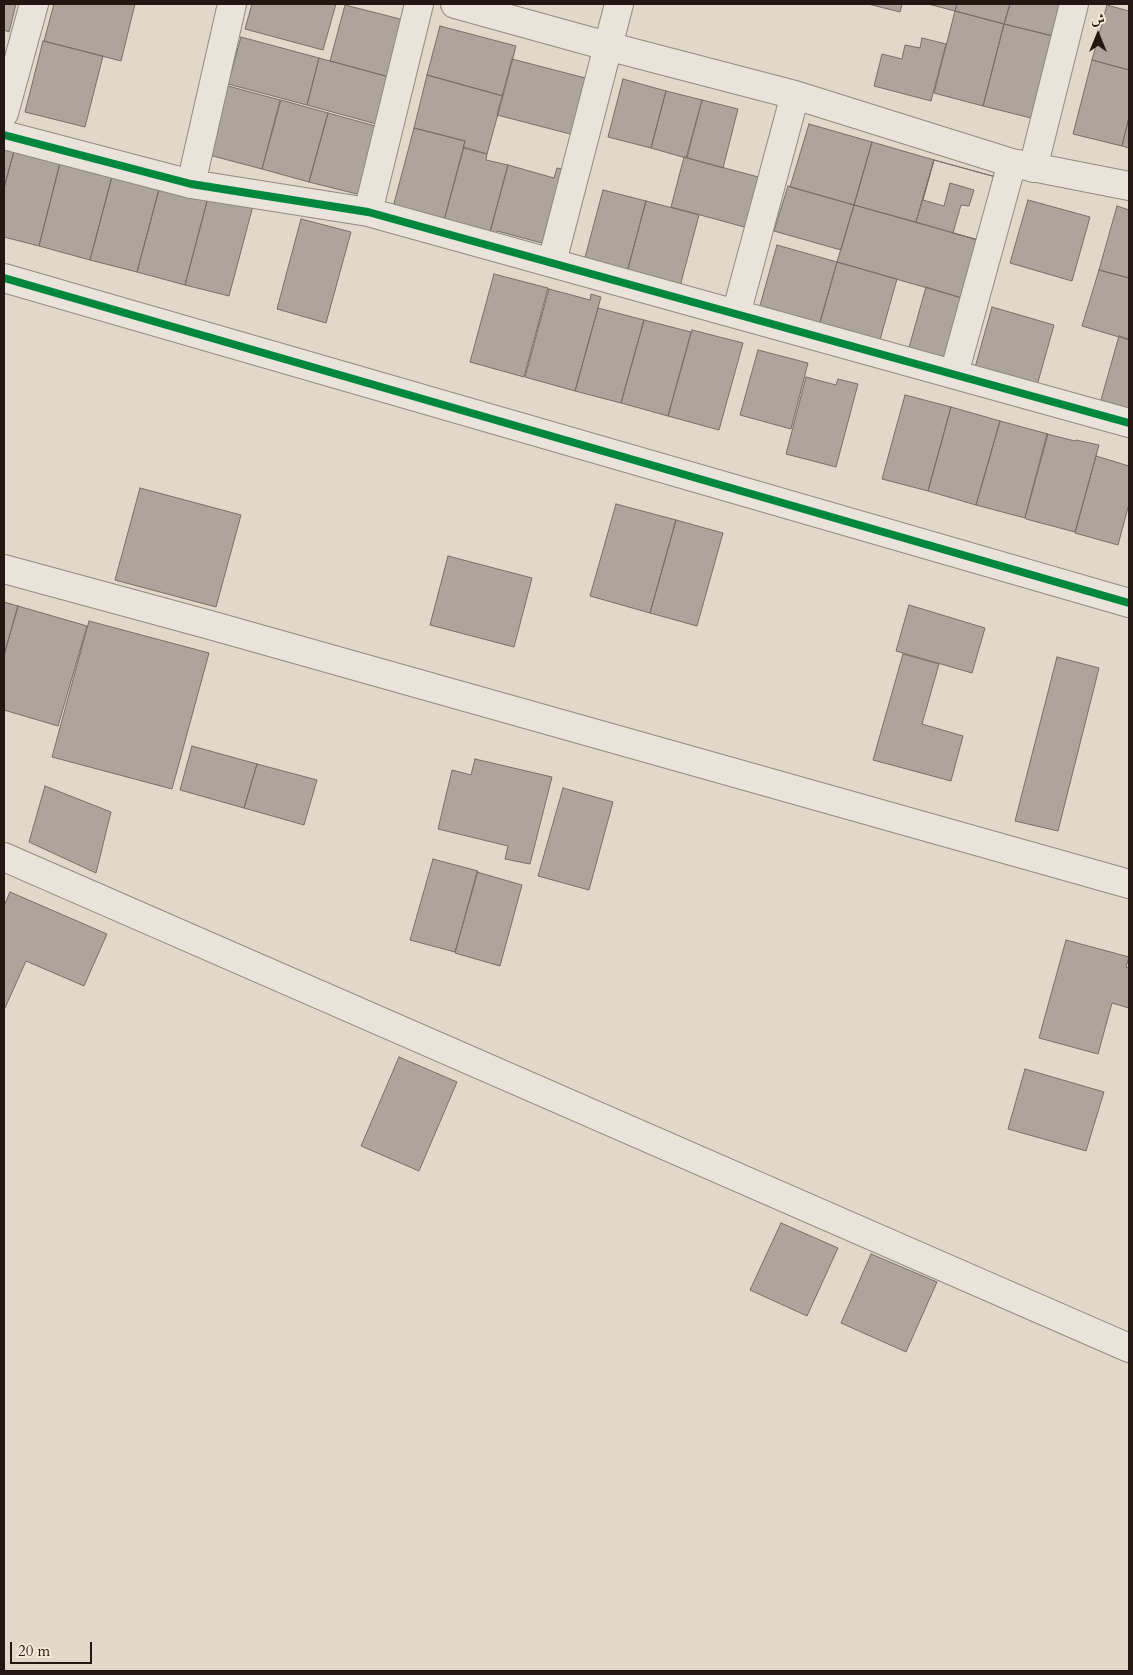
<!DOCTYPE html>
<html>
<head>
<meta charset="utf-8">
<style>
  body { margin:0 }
  #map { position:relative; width:1133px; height:1675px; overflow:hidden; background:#e2d8ca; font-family:Cardo,Amiri,serif }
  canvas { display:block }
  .frame { position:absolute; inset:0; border:5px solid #221712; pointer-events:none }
  .north { position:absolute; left:1073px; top:10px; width:50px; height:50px; -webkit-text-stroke:4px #f3e7d6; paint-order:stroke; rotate:0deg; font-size:14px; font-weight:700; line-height:20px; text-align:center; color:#221712 }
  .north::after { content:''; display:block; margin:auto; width:18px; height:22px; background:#221712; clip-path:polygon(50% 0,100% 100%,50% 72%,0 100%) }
  .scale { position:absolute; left:10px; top:1642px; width:82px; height:22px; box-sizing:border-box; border:2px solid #221712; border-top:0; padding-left:6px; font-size:15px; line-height:18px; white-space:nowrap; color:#221712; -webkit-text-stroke:4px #f3e7d6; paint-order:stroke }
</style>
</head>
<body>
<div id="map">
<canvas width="1133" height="1675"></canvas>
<div class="frame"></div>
<div class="north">ش</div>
<div class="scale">20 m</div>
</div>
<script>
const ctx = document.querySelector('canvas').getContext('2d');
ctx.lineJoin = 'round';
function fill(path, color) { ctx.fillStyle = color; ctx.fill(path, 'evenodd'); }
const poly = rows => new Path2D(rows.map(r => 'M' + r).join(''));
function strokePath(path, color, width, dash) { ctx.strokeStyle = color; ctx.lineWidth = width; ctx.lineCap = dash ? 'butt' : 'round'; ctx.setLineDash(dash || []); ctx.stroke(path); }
const building = poly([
  [4,4,16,4,9,32,4,30,4,4],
  [54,4,135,4,121,61,44,41,54,4],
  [252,4,336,4,323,50,245,29,252,4],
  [868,4,902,4,900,12,868,4],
  [928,4,957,4,955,11,928,4],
  [957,4,1010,4,1004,24,955,11,957,4],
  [1010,4,1066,4,1057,37,1004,24,1010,4],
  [345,5,408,21,393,78,330,61,345,5],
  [1107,5,1129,11,1129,70,1092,60,1107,5],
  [955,11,1004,24,983,106,934,93,955,11],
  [1004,24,1057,37,1035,119,983,106,1004,24],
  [440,26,516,46,503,96,427,75,440,26],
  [241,37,319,58,307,105,228,84,241,37],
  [922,38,946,44,931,101,874,86,882,54,902,59,905,45,920,48,922,38],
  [43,41,103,56,85,127,25,112,43,41],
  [319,58,393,78,380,125,307,105,319,58],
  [512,59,589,79,574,135,497,115,512,59],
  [1092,60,1129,70,1129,117,1122,146,1073,134,1092,60],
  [427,75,503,96,487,154,463,148,465,141,414,128,427,75],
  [623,79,666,91,651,148,608,137,623,79],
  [228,86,280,100,262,169,209,155,228,86],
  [666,91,702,100,686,158,651,148,666,91],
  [281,100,328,113,309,182,262,169,281,100],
  [702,100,738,109,723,168,687,158,702,100],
  [328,113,379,127,361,195,309,182,328,113],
  [1129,117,1129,148,1122,146,1129,117],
  [809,124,872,142,854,205,790,187,809,124],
  [414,128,465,141,443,224,392,211,414,128],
  [4,136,17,140,4,188,4,136],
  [17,140,63,151,39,246,4,237,4,188,17,140],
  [872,142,934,160,916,222,854,205,872,142],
  [464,147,487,154,486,160,508,165,489,236,443,224,464,147],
  [63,151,115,165,90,260,39,246,63,151],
  [684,157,762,178,748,228,671,207,684,157],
  [934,160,996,177,978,240,916,222,934,160],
  [934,160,996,177,978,240,953,233,961,205,969,206,974,190,950,183,944,206,923,200,934,160],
  [115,165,162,178,137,272,90,260,115,165],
  [508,165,554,178,557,168,562,169,542,243,497,231,495,238,489,236,508,165],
  [162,178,210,190,185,285,137,272,162,178],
  [788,186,854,205,841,250,774,231,788,186],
  [210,190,254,202,229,296,185,285,210,190],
  [603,190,646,201,626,276,583,265,603,190],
  [1028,200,1090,217,1072,281,1010,263,1028,200],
  [646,201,699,215,679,290,626,276,646,201],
  [854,205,978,240,962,298,837,262,854,205],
  [1117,206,1129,210,1129,278,1099,270,1117,206],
  [301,219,351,232,326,323,277,309,301,219],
  [777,245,837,262,819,326,759,309,777,245],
  [837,262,897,279,879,343,819,326,837,262],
  [1099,270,1129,278,1129,340,1082,326,1099,270],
  [494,274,548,288,524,377,470,362,494,274],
  [926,287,962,298,943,361,908,351,926,287],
  [549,289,590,300,591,294,601,297,575,391,525,377,549,289],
  [992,307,1054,325,1036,389,974,371,992,307],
  [598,308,644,320,621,403,575,391,598,308],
  [644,320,691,332,668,416,621,403,644,320],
  [692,330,743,343,719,430,668,416,692,330],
  [1119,336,1129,339,1129,415,1099,407,1119,336],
  [758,350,808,363,791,429,740,415,758,350],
  [806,377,836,385,838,379,858,384,836,467,786,454,806,377],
  [905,395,951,407,928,491,882,479,905,395],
  [951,407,1000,421,976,505,928,491,951,407],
  [1000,421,1048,434,1025,518,976,505,1000,421],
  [1047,434,1075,441,1076,440,1099,445,1075,532,1026,519,1025,517,1047,434],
  [1096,456,1129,466,1129,504,1118,545,1075,533,1096,456],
  [140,488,241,515,216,607,115,580,140,488],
  [616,504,676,520,650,613,590,596,616,504],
  [676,520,723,533,697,626,650,613,676,520],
  [448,556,532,578,514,647,430,625,448,556],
  [4,602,18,606,4,655,4,602],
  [909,605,985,628,972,673,896,651,909,605],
  [18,606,87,626,58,726,4,710,4,655,18,606],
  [89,621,209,653,172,789,52,757,89,621],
  [903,654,939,664,922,724,963,736,951,781,873,760,903,654],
  [1057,657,1099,668,1058,831,1015,821,1057,657],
  [192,746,257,764,244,808,180,790,192,746],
  [475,759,552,777,530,864,505,859,508,846,438,829,452,770,471,775,475,759],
  [257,764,317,780,304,825,244,808,257,764],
  [45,786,111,812,96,873,29,842,45,786],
  [563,788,613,802,589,890,538,876,563,788],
  [433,859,478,871,455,952,410,940,433,859],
  [477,872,522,885,500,966,455,953,477,872],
  [10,892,107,934,84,986,26,961,5,1008,4,1008,4,906,10,892],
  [1066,940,1129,957,1126,967,1129,968,1129,1008,1112,1003,1098,1054,1039,1038,1066,940],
  [399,1057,457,1082,419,1171,361,1146,399,1057],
  [1025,1069,1104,1092,1086,1151,1008,1129,1025,1069],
  [781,1223,838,1248,807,1316,750,1290,781,1223],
  [871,1254,937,1282,906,1352,841,1323,871,1254]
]);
fill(building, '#ada59c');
strokePath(building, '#766f68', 1);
const minor = poly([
  [455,4,607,46,795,95,1012,163,1129,186],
  [4,113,34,4],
  [4,135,191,184,368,212,1129,423],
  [1033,168,1074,4],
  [191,184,232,4],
  [368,212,419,4],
  [552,262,619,4],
  [4,278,1129,603],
  [736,314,795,95],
  [954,374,1012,163],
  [4,569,210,625,1129,884],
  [4,857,1129,1348]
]);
strokePath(minor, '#908981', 30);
strokePath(minor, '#e9e3dc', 28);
strokePath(poly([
  [4,135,191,184,368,212,1129,423],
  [4,278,1129,603]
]), '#00873e', 8);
</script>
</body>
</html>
